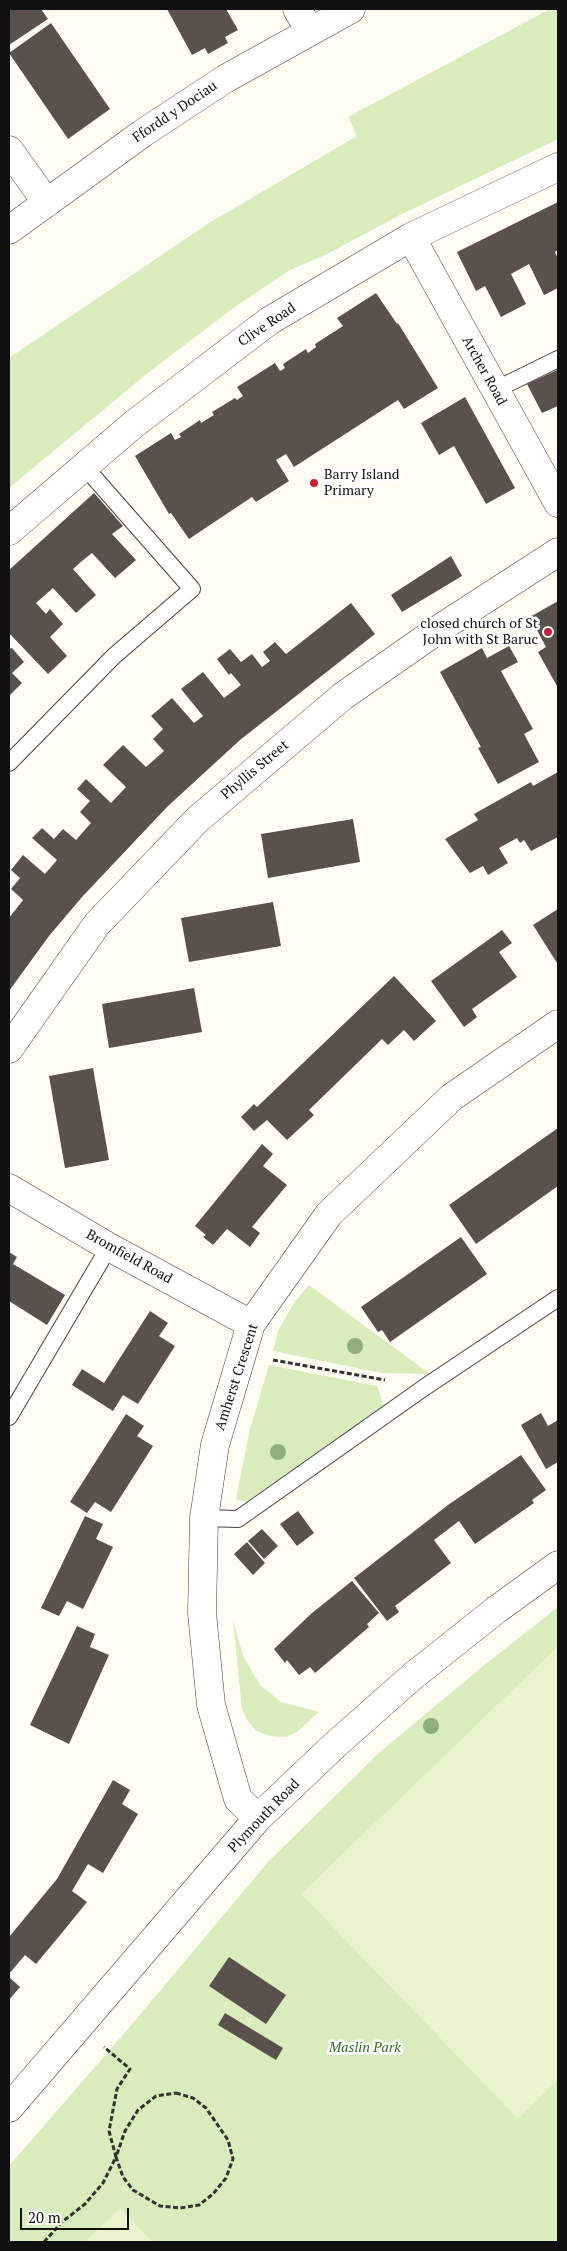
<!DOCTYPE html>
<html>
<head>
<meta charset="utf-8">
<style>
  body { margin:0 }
  #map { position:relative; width:567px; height:2251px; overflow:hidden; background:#fffcf4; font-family:"PT Serif",serif }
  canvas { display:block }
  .frame { position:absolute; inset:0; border:10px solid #101010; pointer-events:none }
  .scale { position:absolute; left:20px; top:2208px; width:109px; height:22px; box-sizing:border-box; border:2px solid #101010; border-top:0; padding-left:6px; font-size:15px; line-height:18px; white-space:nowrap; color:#101010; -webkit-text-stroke:4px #fff; paint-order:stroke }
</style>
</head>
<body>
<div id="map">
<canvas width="567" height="2251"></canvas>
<div class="frame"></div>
<div class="scale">20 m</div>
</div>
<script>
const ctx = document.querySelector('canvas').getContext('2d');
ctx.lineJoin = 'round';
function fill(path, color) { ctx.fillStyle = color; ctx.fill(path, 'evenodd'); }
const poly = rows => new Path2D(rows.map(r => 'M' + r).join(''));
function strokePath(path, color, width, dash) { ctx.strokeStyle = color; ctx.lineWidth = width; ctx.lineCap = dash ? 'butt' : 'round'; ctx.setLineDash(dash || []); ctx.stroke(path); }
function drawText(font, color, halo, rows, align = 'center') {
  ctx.font = font + ' "PT Serif",serif'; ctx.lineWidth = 5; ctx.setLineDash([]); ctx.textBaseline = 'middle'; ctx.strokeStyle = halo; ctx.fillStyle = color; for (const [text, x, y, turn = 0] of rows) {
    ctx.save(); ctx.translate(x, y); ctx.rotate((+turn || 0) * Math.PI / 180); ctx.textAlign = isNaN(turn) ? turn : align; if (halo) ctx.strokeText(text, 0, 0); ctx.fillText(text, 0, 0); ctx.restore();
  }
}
fill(poly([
  [550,9,558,9,558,139,400,215,327,254,290,270,236,306,149,372,9,488,9,358,209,223,357,136,348,117],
  [309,1285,430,1374,382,1373,273,1351,278,1331,294,1303],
  [269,1365,377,1386,384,1406,246,1502,236,1499,250,1429],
  [558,1607,558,2242,9,2242,9,2166,128,2029,269,1861,379,1753,482,1667],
  [233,1620,243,1656,260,1685,281,1702,319,1712,298,1731,286,1737,271,1736,256,1731,247,1720,242,1710]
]), '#d9ecbb');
fill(poly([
  [558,1646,558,2080,518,2119,301,1894],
  [120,2208,153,2242,85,2242]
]), '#e9f3cd');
fill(poly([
  [9,9,41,9,48,19,9,45],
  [167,9,226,9,238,30,225,37,228,43,217,49,208,54,205,48,192,55],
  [51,23,110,109,68,139,9,53],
  [558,202,558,250,555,252,558,259,558,288,544,295,529,264,511,274,526,304,501,317,485,286,476,291,457,252],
  [376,293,397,324,398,323,438,388,404,409,398,400,294,467,286,454,276,460,289,481,256,502,252,497,189,539,171,513,169,514,135,456,171,433,175,440,181,437,179,434,200,420,201,423,214,415,212,412,235,398,237,400,243,396,237,387,275,363,280,371,285,368,283,364,306,349,308,353,316,347,315,344,343,326,337,318],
  [557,370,558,406,542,413,527,384],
  [465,397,515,488,486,504,454,446,439,455,421,423],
  [94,493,123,526,112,534,136,560,115,578,92,553,82,561,73,569,96,595,76,613,53,588,36,603,46,614,50,609,63,624,50,637,67,656,48,674,9,633,9,570],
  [451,556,462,576,402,612,391,595],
  [558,601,558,688,538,652,546,647,530,617],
  [351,603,375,634,240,740,167,807,82,897,49,936,9,991,9,918,23,900,11,889,20,878,11,870,23,855,45,874,57,860,32,838,42,828,54,839,63,829,76,840,91,823,80,812,90,801,77,789,86,779,111,803,126,787,103,765,123,745,146,767,164,751,153,739,163,729,151,716,172,698,194,723,203,716,181,689,203,672,224,698,241,685,231,673,229,675,217,659,230,649,241,662,252,654,262,667,270,661,263,652,275,642,286,654],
  [509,646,518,662,501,671,533,729,524,734,539,762,498,784,478,748,481,747,440,672,482,648,487,658],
  [12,648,24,662,12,673,22,683,10,695,9,649],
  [558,772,558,837,531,851,524,840,520,843,517,838,499,848,508,863,488,875,483,866,470,873,445,839,478,820,474,814,531,782,533,786],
  [353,819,360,862,268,878,261,834],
  [273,902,281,946,189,962,181,918],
  [558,909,558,962,557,963,533,925],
  [502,930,512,943,499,952,517,977,472,1009,477,1017,464,1027,431,981],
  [394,976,436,1021,414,1041,404,1030,388,1045,382,1039,309,1110,314,1115,287,1140,267,1120,254,1131,241,1117,254,1104,257,1107],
  [194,988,202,1032,109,1048,102,1004],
  [93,1068,109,1160,65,1168,49,1076],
  [558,1128,558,1186,476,1244,449,1205],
  [262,1144,273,1154,263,1166,287,1185,252,1227,260,1233,250,1247,227,1229,213,1245,203,1237,206,1235,195,1226],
  [461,1237,487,1274,390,1342,382,1330,378,1332,361,1307],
  [9,1252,17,1257,13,1264,65,1295,47,1325,9,1301],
  [150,1311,168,1323,159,1336,175,1346,138,1404,123,1395,113,1411,72,1385,82,1369,104,1383],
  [541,1413,548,1426,558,1420,558,1462,546,1469,521,1425],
  [126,1414,144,1426,137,1436,153,1446,111,1512,95,1502,87,1513,70,1502],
  [521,1455,546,1490,532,1500,534,1503,475,1544,459,1521,434,1540,451,1563,395,1606,399,1612,387,1621,354,1578,448,1505],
  [298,1511,314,1533,297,1546,280,1524],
  [85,1516,103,1524,96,1539,113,1547,83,1609,67,1601,59,1616,41,1608],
  [262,1529,278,1546,264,1559,248,1541],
  [247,1542,265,1563,253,1575,234,1554],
  [352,1581,379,1613,367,1624,369,1627,315,1673,310,1667,299,1675,287,1660,285,1663,274,1649,312,1613],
  [77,1626,95,1634,90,1647,109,1655,69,1744,30,1725],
  [113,1780,130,1790,122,1804,138,1814,103,1873,88,1864,72,1891,87,1902,61,1934,36,1964,25,1955,9,1974,9,1937,57,1879],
  [229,1957,286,1995,266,2024,209,1986],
  [9,1977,20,1987,9,2000],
  [225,2013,283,2048,276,2060,218,2025]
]), '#5a504c');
const lane = poly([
  [495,390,558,359],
  [9,763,114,656,192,589,84,466],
  [9,1417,109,1247],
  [204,1518,238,1519,425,1387,558,1298]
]);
const street = poly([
  [297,9,310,31],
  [9,150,47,203],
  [9,230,143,133,225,79,351,9],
  [411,237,558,503],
  [9,531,134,424,269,321,411,237,558,167],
  [9,1049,97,924,198,819,343,696,439,629,558,552],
  [9,1188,109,1247,251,1324],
  [258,1818,238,1799,211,1705,202,1613,204,1518,215,1445,251,1324,329,1214,452,1097,558,1024],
  [9,2108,258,1818,336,1744,413,1676,496,1610,558,1565]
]);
strokePath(lane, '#434343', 18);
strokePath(street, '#434343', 29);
strokePath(poly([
  [273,1360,385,1380],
  [176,2093,193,2098,206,2108,228,2140,233,2159,226,2178,213,2194,199,2205,180,2208,160,2206,133,2190,123,2177,116,2157,125,2131,138,2110,156,2096,176,2093],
  [44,2242,62,2222,85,2204,103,2183,116,2157,109,2131,117,2089,130,2069,104,2047]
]), '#323232', 3, [5, 2.5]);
strokePath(lane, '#fff', 16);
strokePath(street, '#fff', 28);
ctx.fillStyle = '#90ad7e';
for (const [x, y] of [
  [355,1346],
  [278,1452],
  [431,1726]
]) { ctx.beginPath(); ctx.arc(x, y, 8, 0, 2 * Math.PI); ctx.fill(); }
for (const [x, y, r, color] of [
  [314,483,5,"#c72139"],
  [548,632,5,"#c72139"]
]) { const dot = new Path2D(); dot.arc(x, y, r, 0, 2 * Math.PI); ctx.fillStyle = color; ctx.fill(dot); strokePath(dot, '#fff', 2); }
drawText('14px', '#101010', '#fff', [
  ["Ffordd y Dociau",175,112,-34],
  ["Clive Road",267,325,-34],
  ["Archer Road",484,371,61],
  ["Phyllis Street",255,770,-40],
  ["Bromfield Road",129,1257,29],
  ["Amherst Crescent",237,1377,-72],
  ["Plymouth Road",264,1816,-46]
]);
drawText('14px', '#101010', '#fff', [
  ["Barry Island",324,475],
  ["Primary",324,491],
  ["closed church of St",538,624,"right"],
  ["John with St Baruc",538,640,"right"]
], 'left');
drawText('italic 14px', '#356c1d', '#fff', [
  ["Maslin Park",365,2048]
]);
</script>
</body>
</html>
